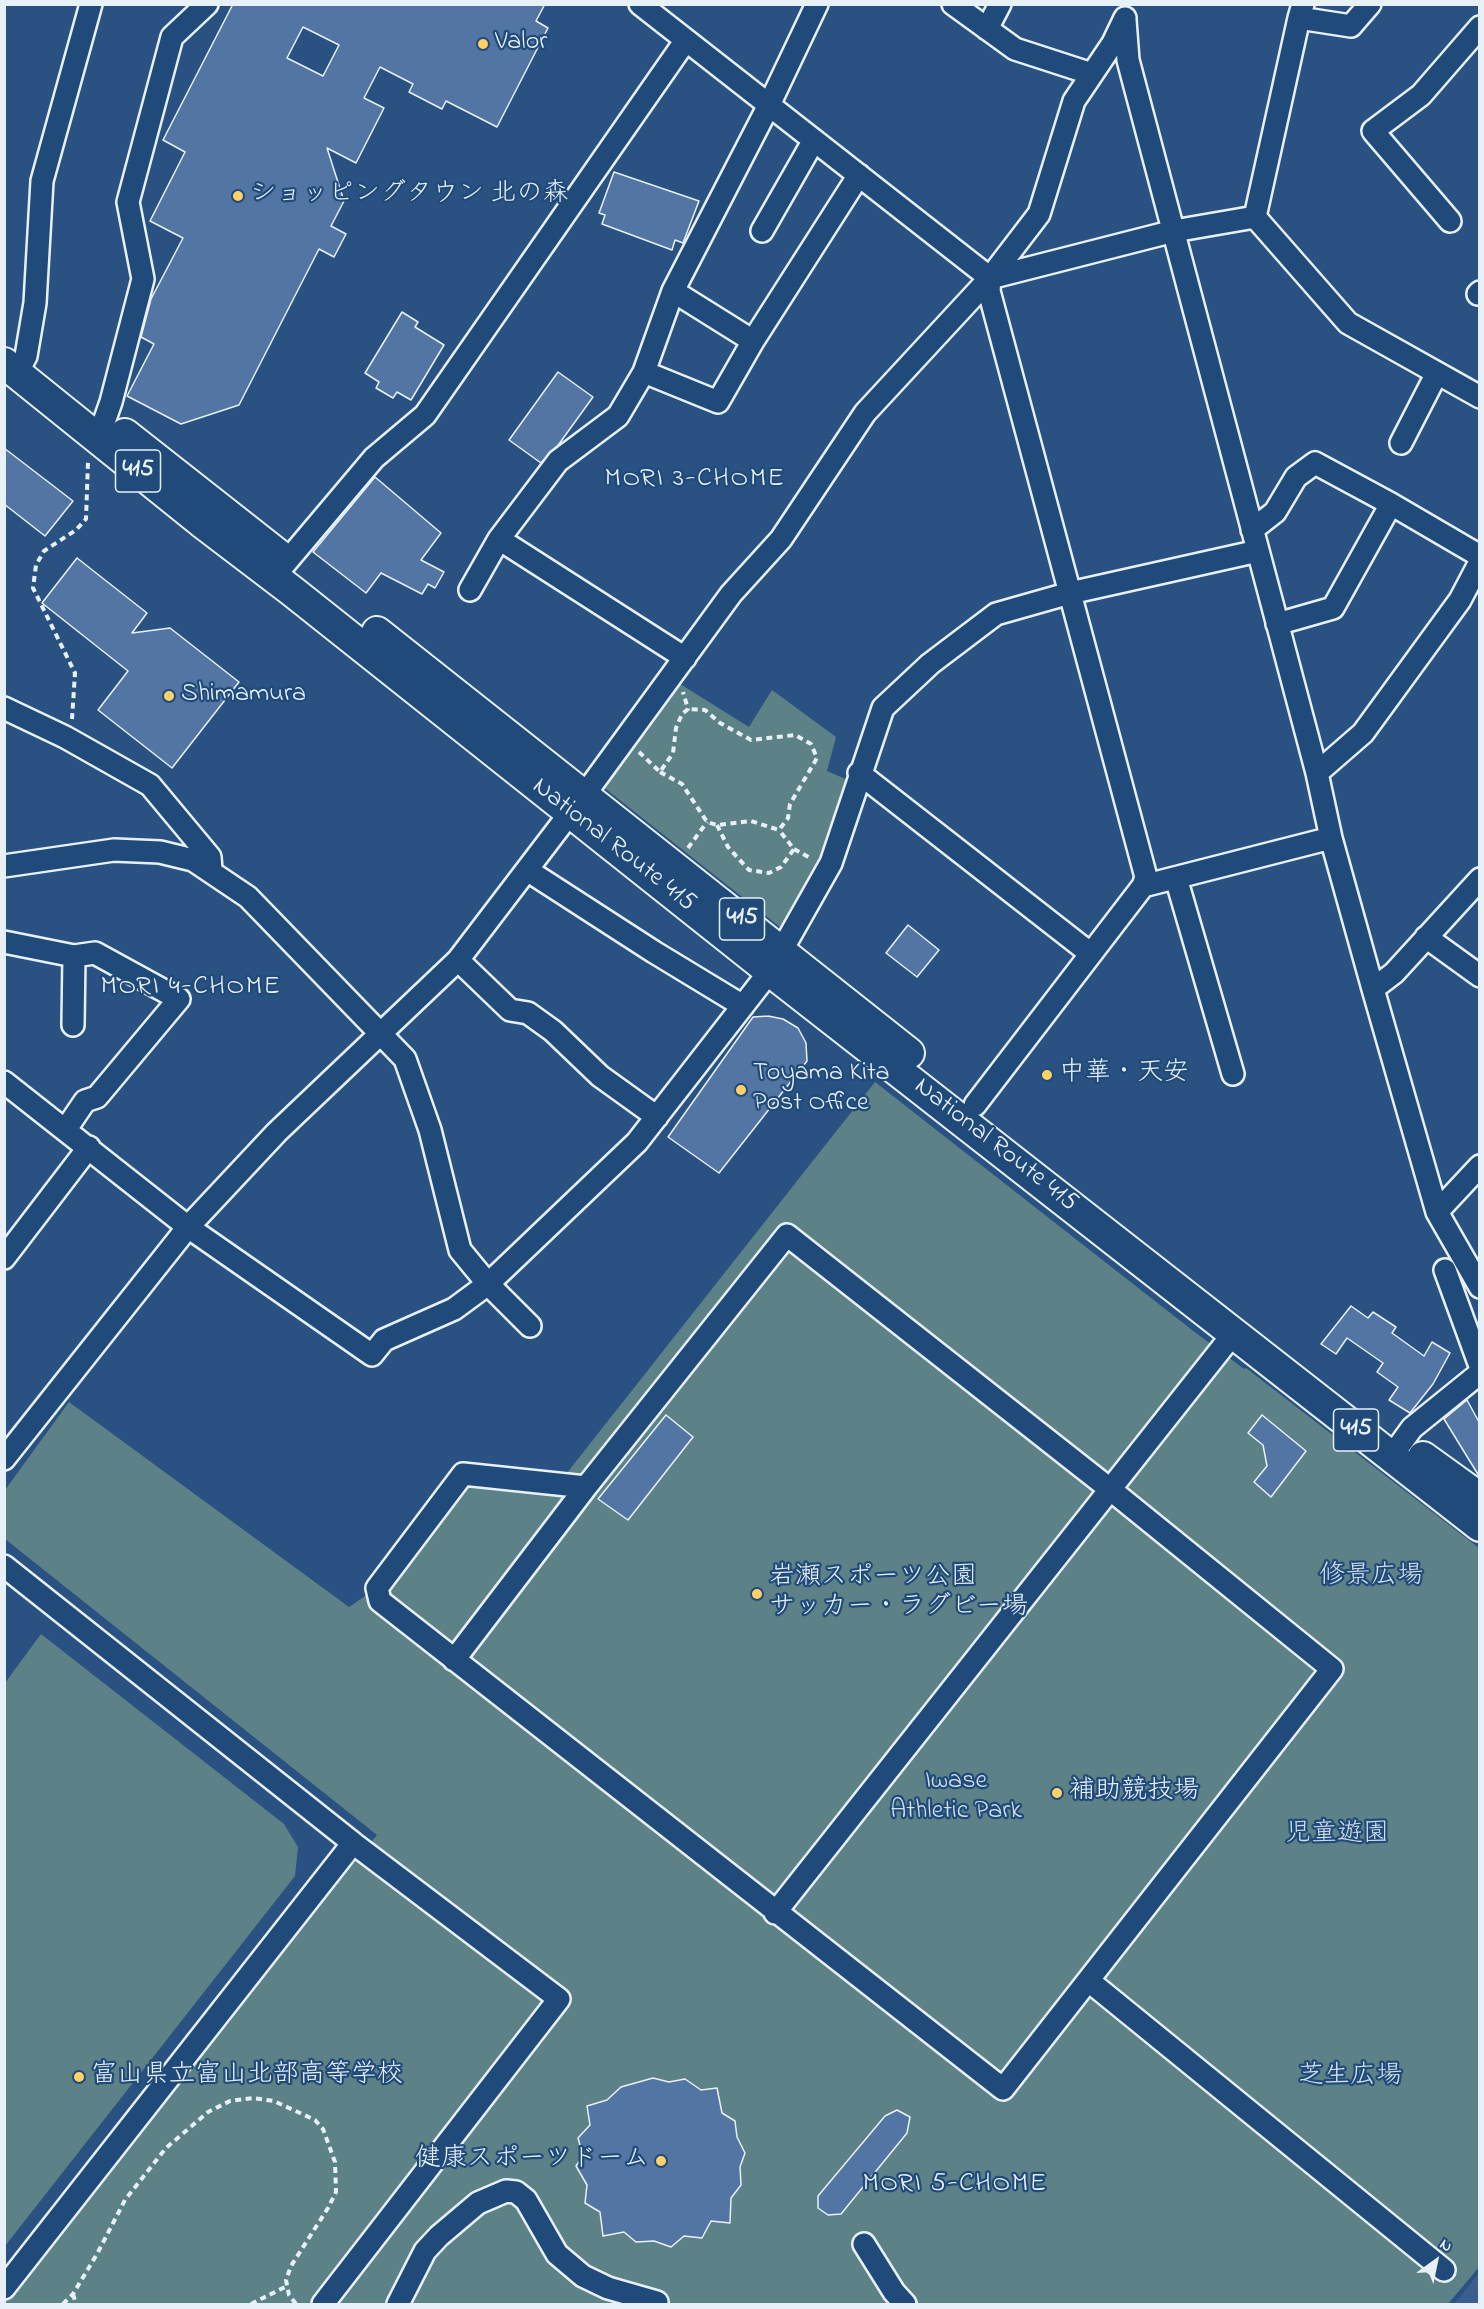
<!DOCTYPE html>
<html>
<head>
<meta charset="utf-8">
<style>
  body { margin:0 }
  #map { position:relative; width:1484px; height:2309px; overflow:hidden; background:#295282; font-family:"Indie Flower",sans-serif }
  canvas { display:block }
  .frame { position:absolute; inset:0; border:6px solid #e8f1f8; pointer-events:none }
  .north { position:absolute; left:1406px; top:2231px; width:60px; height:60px; -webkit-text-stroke:4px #1f4a7a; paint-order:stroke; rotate:33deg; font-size:16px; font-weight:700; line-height:24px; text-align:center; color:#e8f1f8 }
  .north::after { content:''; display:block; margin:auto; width:21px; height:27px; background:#e8f1f8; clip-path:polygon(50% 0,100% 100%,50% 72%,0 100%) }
</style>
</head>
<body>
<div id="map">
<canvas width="1484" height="2309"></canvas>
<div class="frame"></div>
<div class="north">N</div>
</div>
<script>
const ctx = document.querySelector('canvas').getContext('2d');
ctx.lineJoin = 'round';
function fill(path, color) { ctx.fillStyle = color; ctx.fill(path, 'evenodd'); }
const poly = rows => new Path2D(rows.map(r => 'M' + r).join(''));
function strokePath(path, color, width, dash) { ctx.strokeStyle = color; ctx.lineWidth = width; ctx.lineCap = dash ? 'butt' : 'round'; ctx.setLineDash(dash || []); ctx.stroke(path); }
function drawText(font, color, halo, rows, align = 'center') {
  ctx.font = font + ' "Indie Flower","Klee One",sans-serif'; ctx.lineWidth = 4.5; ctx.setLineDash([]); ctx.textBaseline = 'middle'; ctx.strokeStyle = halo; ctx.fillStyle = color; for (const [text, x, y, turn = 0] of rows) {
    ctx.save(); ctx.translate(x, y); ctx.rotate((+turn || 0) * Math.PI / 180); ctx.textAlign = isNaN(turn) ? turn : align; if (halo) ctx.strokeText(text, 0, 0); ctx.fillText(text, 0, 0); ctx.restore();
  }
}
fill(poly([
  [1479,2273,1479,2304,1454,2304]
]), '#3a5f8e');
fill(poly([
  [677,682,749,727,772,690,836,737,827,771,848,780,844,797,820,858,785,924,780,927,602,786],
  [875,1082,1192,1330,1244,1369,1246,1368,1479,1548,1480,2266,1448,2304,5,2304,5,2288,377,1835,5,1539,5,1490,69,1402,349,1607,377,1588,463,1474,559,1483],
  [41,1634,284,1824,298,1847,295,1876,5,2246,5,1683]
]), '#5c8186');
const building = poly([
  [233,4,545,4,536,21,548,28,497,127,446,101,442,109,409,92,413,84,380,67,364,98,384,108,356,163,327,148,344,201,331,226,346,234,334,257,319,249,239,405,181,424,127,396,154,344,141,337,151,299,183,238,150,221,185,152,163,140,233,4],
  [303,27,339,45,323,76,287,58,303,27],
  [614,172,699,201,683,243,675,240,672,250,602,224,605,215,599,213,614,172],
  [402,312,418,322,415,327,444,345,411,400,397,392,393,398,376,388,379,382,365,373,402,312],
  [558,372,593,397,559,444,541,463,509,440,558,372],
  [4,448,73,501,45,536,4,504,4,448],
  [375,477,441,533,421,560,444,572,435,588,428,584,422,594,381,573,366,593,313,552,375,477],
  [77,558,147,613,132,633,170,628,239,682,172,768,98,710,128,671,42,603,77,558],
  [908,925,939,950,917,977,886,953,908,925],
  [768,1016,783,1019,798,1028,806,1043,807,1061,719,1173,668,1137,753,1017,768,1016],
  [1351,1306,1368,1318,1373,1312,1396,1327,1392,1333,1424,1356,1432,1342,1450,1353,1433,1384,1410,1413,1389,1400,1398,1387,1377,1372,1383,1363,1347,1338,1336,1354,1321,1344,1351,1306],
  [1467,1400,1479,1422,1479,1476,1444,1419,1467,1400],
  [666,1415,693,1437,628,1520,598,1499,666,1415],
  [1262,1415,1306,1451,1271,1497,1254,1482,1267,1466,1263,1445,1248,1433,1262,1415],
  [653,2078,669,2082,685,2079,701,2090,717,2088,722,2113,735,2121,737,2137,745,2153,740,2167,741,2185,731,2198,730,2223,711,2221,702,2238,684,2236,671,2247,654,2241,636,2242,624,2232,603,2236,600,2212,585,2203,587,2185,576,2166,583,2156,578,2138,590,2125,587,2106,607,2100,621,2087,653,2078],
  [897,2110,910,2117,907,2133,841,2214,828,2215,818,2208,818,2196,885,2116,897,2110]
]);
fill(building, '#5375a3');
strokePath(building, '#e8f1f8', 1.5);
const minor = poly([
  [640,4,990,278],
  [817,4,769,105,673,291,753,341,859,175],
  [953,4,1015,49,1092,74],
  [1303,4,1299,18,1351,26,1370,4],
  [1125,20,1128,60,1317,773,1331,838,1373,989,1437,1212,1480,1287],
  [987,29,1000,4],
  [1255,217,1299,18],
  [1450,221,1373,131,1421,95,1480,27],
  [762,231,814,140],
  [990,278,1174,231,1255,217,1348,323,1480,397],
  [673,291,644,372,718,402,753,341],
  [1478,294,1480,292],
  [17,373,26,356,35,303,42,181,91,4],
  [98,439,111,402,143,279,128,202,172,37,207,4],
  [1401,443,1437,373],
  [1391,504,1480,556],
  [1252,530,1275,512,1296,477,1315,463,1391,504,1333,608,1277,624],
  [499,539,685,658],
  [277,573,374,458,425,415,686,40],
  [470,590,499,539,558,461,618,416,644,372],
  [4,708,65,737,150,785,210,857,211,870],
  [859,773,1091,954],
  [1317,773,1363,733,1460,600,1480,562],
  [4,866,114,850,160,852,193,860,248,897,405,1059,430,1130,460,1250,488,1284,637,1142,770,971,831,863,883,708,930,664,996,614,1070,593,1258,551],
  [527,870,654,952,743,1006],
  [1176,878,1233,1074],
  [1143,886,1331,838],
  [1426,937,1480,976],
  [4,942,74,956],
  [458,960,510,1010,528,1013,553,1031,600,1076,657,1117],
  [1373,989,1394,973,1480,879],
  [4,1082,188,1227,372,1355,384,1340,454,1309,488,1284,530,1326],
  [975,1105,1143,886,1146,877,989,291,990,278],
  [66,1129,85,1101,97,1097,179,999,95,953,74,956,73,1025],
  [1437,1212,1480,1166],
  [787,1235,1111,1490,1332,1669,1003,2089,380,1601,377,1588,463,1474,586,1487,787,1235],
  [4,1258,89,1147],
  [1445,1270,1480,1366],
  [1391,1457,1412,1428,1480,1373],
  [4,1459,188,1227,277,1132,458,960,593,783,731,594,781,539,865,413,990,278,1039,214,1074,101,1113,43,1125,18],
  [4,1566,353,1843,559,1999,323,2304],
  [454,1660,586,1487],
  [775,1913,1233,1334],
  [1089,1981,1444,2270],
  [864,2244,894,2292,905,2304],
  [4,2288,353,1843],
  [398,2304,425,2251,439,2236,478,2203,506,2191,516,2192,526,2200,557,2254,583,2276,608,2288,657,2302,657,2304]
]);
const highway = poly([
  [4,363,204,524,292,591,770,971,1480,1526],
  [125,434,280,556],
  [377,632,909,1053],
  [1423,1457,1480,1498]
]);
strokePath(minor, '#e8f1f8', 26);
strokePath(highway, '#e8f1f8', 34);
strokePath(poly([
  [72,719,75,673,33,588,36,565,44,551,76,530,86,519,88,462],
  [639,752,660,772,673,753,676,728,682,714,688,709,683,692],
  [660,772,682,784,707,822,717,825,751,821,779,830,788,818,790,804,817,758,811,744,795,735,751,740,720,723,705,710,688,709],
  [717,825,728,847,749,870,769,873,781,867,794,849,779,830],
  [688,848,707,822],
  [794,849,812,859],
  [73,2294,76,2304],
  [63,2304,73,2294,97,2254,125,2200,166,2148,208,2112,230,2101,253,2098,274,2101,315,2120,323,2129,335,2162,336,2192,328,2208,291,2266,286,2280,289,2295,296,2304],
  [251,2304,287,2286]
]), '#e8f1f8', 4, [6, 4.5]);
strokePath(minor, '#1f4a7a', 21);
strokePath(highway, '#1f4a7a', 30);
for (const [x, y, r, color] of [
  [483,44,6,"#ffd166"],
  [238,196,6,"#ffd166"],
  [169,696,6,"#ffd166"],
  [1047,1075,6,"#ffd166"],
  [741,1090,6,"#ffd166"],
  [757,1594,6,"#ffd166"],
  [1057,1793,6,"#ffd166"],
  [79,2077,6,"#ffd166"],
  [661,2161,6,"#ffd166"]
]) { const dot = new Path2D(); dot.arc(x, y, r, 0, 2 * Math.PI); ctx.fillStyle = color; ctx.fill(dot); strokePath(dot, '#1f4a7a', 2); }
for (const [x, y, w] of [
  [138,471,45],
  [742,919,45],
  [1356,1430,45]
]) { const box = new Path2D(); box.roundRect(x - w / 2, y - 21, w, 42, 4.5); ctx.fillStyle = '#1f4a7a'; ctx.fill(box); strokePath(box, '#e8f1f8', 1.5); }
drawText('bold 24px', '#e8f1f8', null, [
  ["415",138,471],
  ["415",742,919],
  ["415",1356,1430]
]);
drawText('26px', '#e8f1f8', '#1f4a7a', [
  ["Valor",495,44],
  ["ショッピングタウン 北の森",250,196],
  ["Shimamura",181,696],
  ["Toyama Kita",753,1075],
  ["Post Office",753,1105],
  ["中華・天安",1059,1075],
  ["岩瀬スポーツ公園",769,1579],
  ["サッカー・ラグビー場",769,1609],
  ["補助競技場",1069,1793],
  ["富山県立富山北部高等学校",91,2077],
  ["健康スポーツドーム",649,2161,"right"]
], 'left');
drawText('26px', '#e8f1f8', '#1f4a7a', [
  ["National Route 415",613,846,38],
  ["National Route 415",995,1146,38]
]);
drawText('26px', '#d3e0e7', '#1f4a7a', [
  ["修景広場",1371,1578],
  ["Iwase",956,1783],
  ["Athletic Park",956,1813],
  ["児童遊園",1337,1836],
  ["芝生広場",1350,2078]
]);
ctx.letterSpacing = '1.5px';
drawText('27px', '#e8f1f8', '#1f4a7a', [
  ["MORI 3-CHOME",695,481],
  ["MORI 4-CHOME",191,989],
  ["MORI 5-CHOME",955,2186]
]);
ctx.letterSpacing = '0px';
</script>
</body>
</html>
